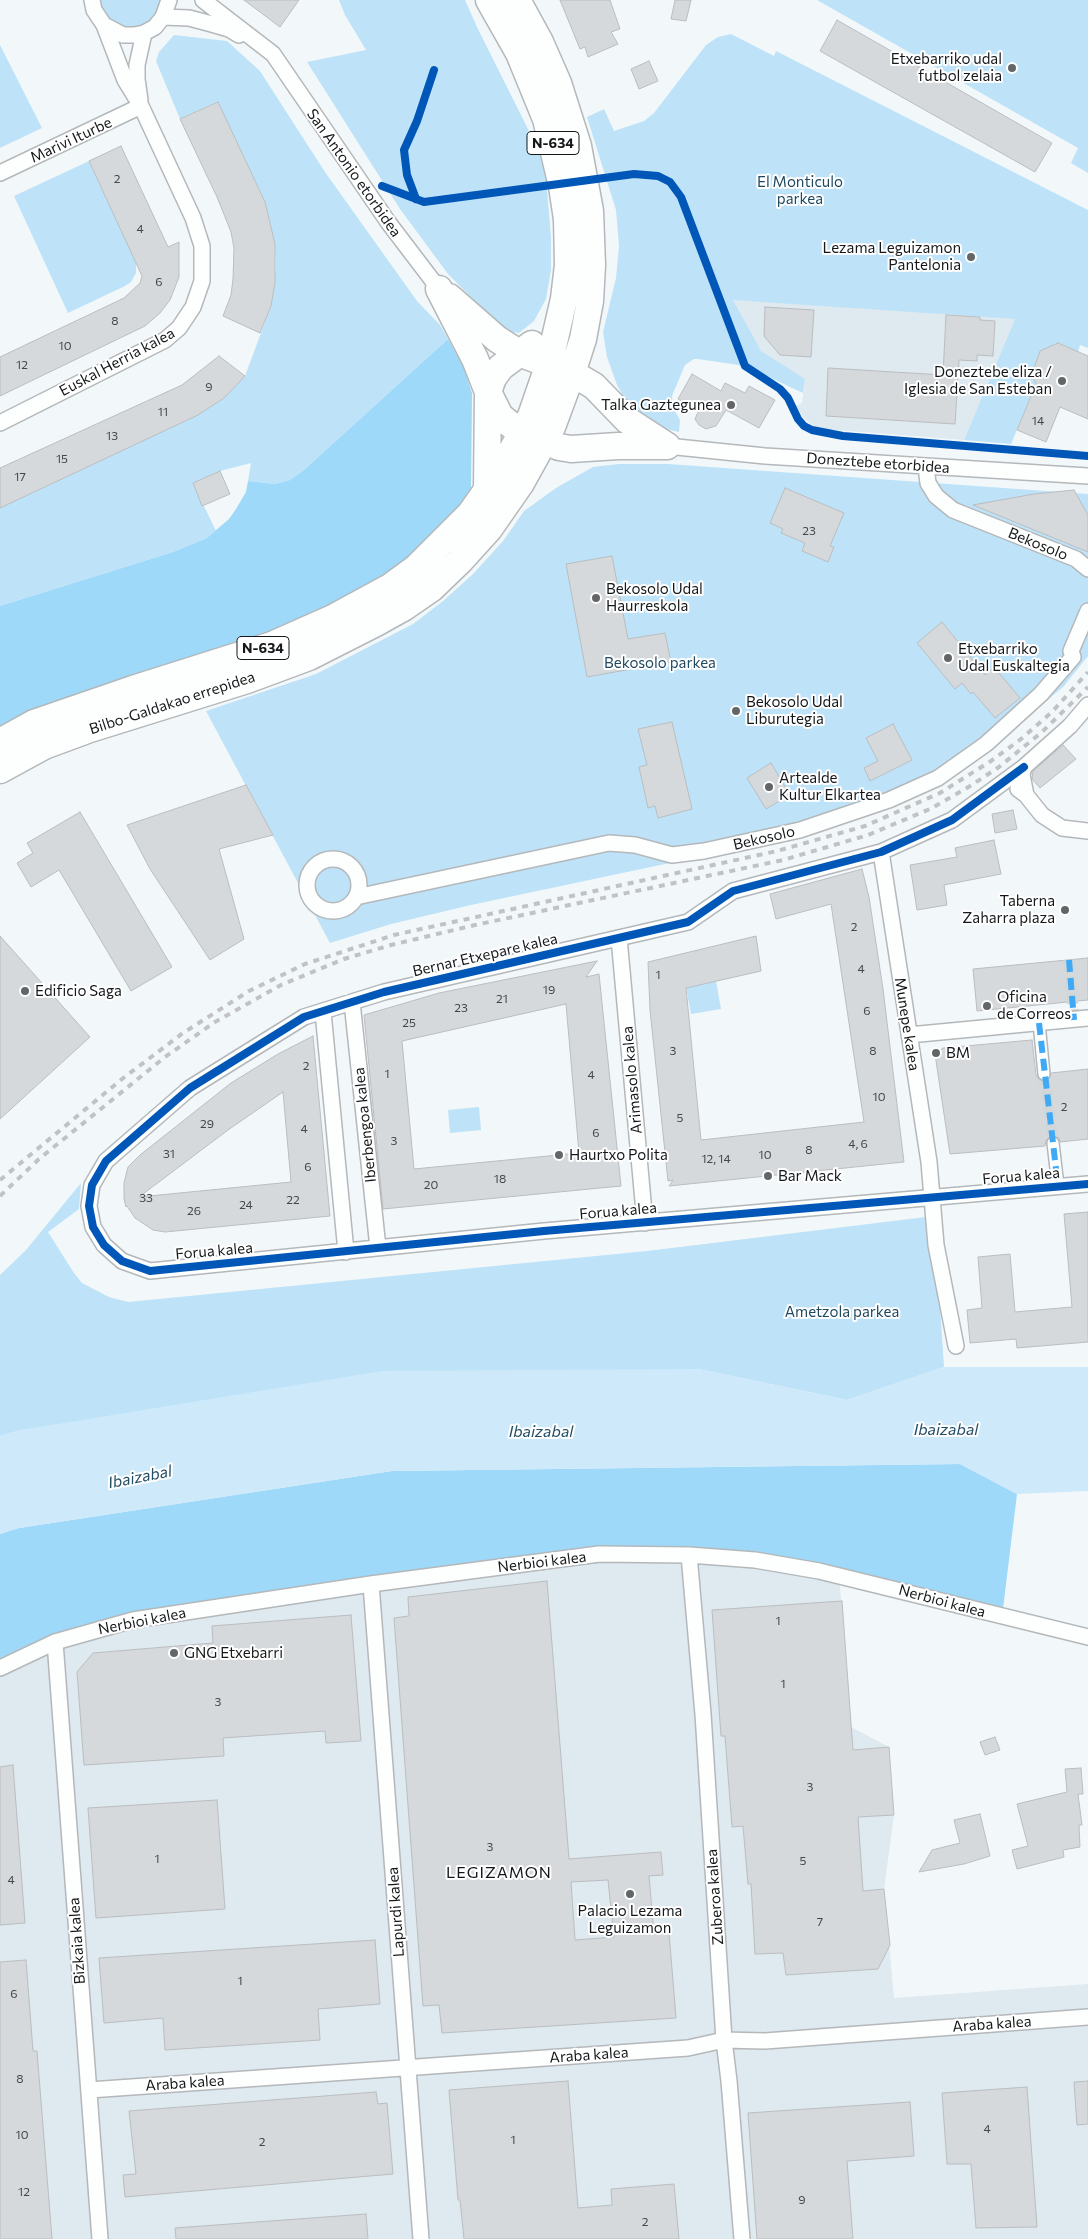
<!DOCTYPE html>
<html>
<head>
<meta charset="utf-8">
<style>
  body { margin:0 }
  canvas { display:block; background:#f2f7fa }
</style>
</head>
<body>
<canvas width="1088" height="2239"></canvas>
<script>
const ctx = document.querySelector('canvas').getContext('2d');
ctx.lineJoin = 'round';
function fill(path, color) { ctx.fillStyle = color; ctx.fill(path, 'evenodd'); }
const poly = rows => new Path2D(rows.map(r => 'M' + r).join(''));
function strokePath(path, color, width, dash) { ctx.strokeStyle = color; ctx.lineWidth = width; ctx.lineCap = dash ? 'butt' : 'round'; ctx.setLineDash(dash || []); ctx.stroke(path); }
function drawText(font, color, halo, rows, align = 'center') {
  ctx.font = font + ' Commissioner,sans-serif'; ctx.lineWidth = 4; ctx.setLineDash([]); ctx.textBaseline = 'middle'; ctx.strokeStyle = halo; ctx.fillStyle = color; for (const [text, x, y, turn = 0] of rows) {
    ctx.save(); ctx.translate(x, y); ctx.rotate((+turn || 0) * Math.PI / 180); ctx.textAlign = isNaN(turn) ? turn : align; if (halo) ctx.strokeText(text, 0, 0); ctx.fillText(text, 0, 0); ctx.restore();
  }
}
fill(poly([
  [733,300,775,300,1015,319,964,440,824,429,812,425,803,417,796,406,802,403,805,379,790,372,761,351,750,336],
  [599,1554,839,1574,851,1727,889,1747,894,1815,884,1889,894,1998,1088,1984,1088,2239,0,2239,0,1668,55,1642,371,1584]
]), '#dfe9f0');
fill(poly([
  [99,0,161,0,157,14,151,22,142,27,131,29,121,28,111,23,101,10],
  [339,0,465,0,477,27,540,153,546,178,551,237,551,270,546,299,534,321,519,333,505,331,448,274,400,209,307,62,366,50,345,15],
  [817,0,1088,0,1088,173,1071,163,1078,148],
  [731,34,774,56,776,51,1088,210,1088,348,1080,345,1078,352,1058,343,1040,351,1032,374,1036,384,1011,444,964,440,1015,319,733,300,761,351,805,379,803,393,745,366,698,359,694,359,685,365,672,396,673,408,680,420,679,432,662,428,646,419,627,403,617,385,607,357,603,332,616,278,619,246,616,210,587,117,604,109,614,131,644,121,654,113,706,45,718,37],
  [174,35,227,41,260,71,325,172,417,301,440,325,448,339,304,470,290,480,275,484,248,481,251,463,220,471,193,483,216,531,207,538,173,552,0,606,0,508,224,398,245,376,271,306,276,267,275,244,265,202,217,102,180,119,156,61,159,52],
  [0,45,42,128,0,148],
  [89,161,136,262,136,273,131,282,125,286,68,313,14,196],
  [619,464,668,464,1088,494,1088,656,1063,687,959,774,880,809,774,841,471,905,391,924,330,943,206,711,316,674,413,624,443,601,473,574,503,541,524,511,556,488,593,467],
  [716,981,721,1009,691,1014,686,987],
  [479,1107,481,1130,450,1133,448,1110],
  [81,1183,79,1209,48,1232,74,1273,82,1283,109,1297,128,1302,647,1251,934,1216,944,1367,847,1400,698,1369,21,1430,0,1436,0,1275,26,1250]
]), '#bee3f8');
fill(poly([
  [448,339,463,366,472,393,471,491,460,506,408,559,383,577,295,623,235,644,78,694,29,712,0,728,0,606,173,552,207,538,229,519,236,509,246,492,248,481,275,484,290,480,304,470],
  [960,1464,1017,1494,1002,1617,839,1574,689,1555,371,1584,55,1642,0,1668,0,1534,19,1528,392,1471]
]), '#9ed9f9');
fill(poly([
  [944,1367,1088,1367,1088,1491,1017,1494,960,1464,392,1471,19,1528,0,1534,0,1436,21,1430,382,1371,698,1369,847,1400]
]), '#cee9fa');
const building = poly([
  [244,0,299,0,280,27,244,0],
  [560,0,610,0,620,29,611,32,618,44,588,57,585,47,580,49,560,0],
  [675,0,691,0,686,21,671,19,675,0],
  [837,20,1052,143,1035,172,820,51,837,20],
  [649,61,658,81,639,89,631,69,649,61],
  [218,102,265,202,275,244,275,283,271,306,260,333,223,316,231,295,233,279,234,248,231,232,217,197,180,119,218,102],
  [121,146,168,247,179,242,179,277,170,300,160,313,145,326,0,396,0,357,124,298,140,283,142,276,89,161,121,146],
  [765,307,814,310,811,357,780,355,764,336,765,307],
  [946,315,980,317,980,320,995,321,993,356,977,355,977,361,959,360,955,424,826,416,828,368,943,375,946,315],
  [1058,343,1088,356,1088,419,1060,407,1046,442,1017,430,1036,384,1032,374,1040,351,1058,343],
  [219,356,245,376,224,398,198,415,0,508,0,468,182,385,219,356],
  [692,374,721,391,725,383,745,393,749,386,775,400,759,428,726,410,716,426,706,429,699,425,695,419,699,410,678,399,692,374],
  [220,471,230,494,202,506,193,483,220,471],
  [785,488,844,513,830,546,834,547,828,562,802,551,805,543,781,533,783,529,770,523,785,488],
  [1074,490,1088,515,1088,552,973,505,1034,494,1074,490],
  [612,556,628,639,665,633,671,662,587,677,566,564,612,556],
  [942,622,985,675,994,667,1020,698,995,718,973,692,971,694,962,683,955,689,917,643,942,622],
  [672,722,692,809,658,818,655,806,648,808,639,767,647,765,638,729,672,722],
  [893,724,912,760,870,781,864,768,878,761,866,738,893,724],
  [1063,745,1076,759,1040,788,1032,779,1033,771,1063,745],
  [771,763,790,795,766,809,747,778,771,763],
  [246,785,273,835,219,849,244,939,210,960,150,869,127,825,246,785],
  [1013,810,1017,829,995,833,992,814,1013,810],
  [80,812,172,967,131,991,59,870,31,887,17,863,33,853,27,843,80,812],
  [994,840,1001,874,944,885,947,905,917,910,910,865,957,857,955,848,994,840],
  [862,869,869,897,883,989,904,1162,669,1186,673,1180,668,1181,650,1010,648,962,756,936,761,971,686,988,701,1140,864,1122,831,904,776,919,770,894,862,869],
  [0,936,90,1037,0,1119,0,936],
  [1088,958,1088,1000,977,1011,973,969,1088,958],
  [597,961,586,977,599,974,621,1186,383,1209,364,1015,439,993,597,961],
  [566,1004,579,1153,414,1169,402,1041,566,1004],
  [313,1036,330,1216,165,1232,153,1230,135,1218,127,1206,126,1207,124,1199,124,1183,128,1167,140,1155,231,1083,278,1054,313,1036],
  [283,1092,291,1182,139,1197,228,1130,283,1092],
  [1032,1040,1036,1075,1040,1081,1048,1080,1051,1073,1088,1069,1088,1139,1060,1142,1059,1138,1053,1136,1046,1140,1045,1146,950,1154,935,1054,943,1048,1032,1040],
  [1088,1212,1088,1342,1017,1348,1016,1339,970,1343,967,1310,982,1308,978,1257,1010,1254,1015,1312,1072,1307,1064,1214,1088,1212],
  [547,1581,569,1859,661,1852,663,1875,649,1876,654,1934,669,1933,676,2018,442,2033,439,2005,423,2006,394,1618,409,1616,408,1597,547,1581],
  [608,1880,614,1937,575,1940,571,1882,608,1880],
  [842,1601,853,1750,889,1747,894,1815,858,1817,863,1891,884,1889,890,1945,878,1969,786,1975,783,1953,755,1954,751,1884,748,1884,743,1826,732,1827,725,1736,721,1736,712,1610,842,1601],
  [351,1615,361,1741,326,1743,325,1731,223,1738,224,1756,84,1765,77,1672,93,1653,213,1643,212,1626,351,1615],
  [995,1737,1000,1750,985,1755,980,1742,995,1737],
  [13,1765,25,1923,0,1925,0,1767,13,1765],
  [1081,1768,1083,1794,1078,1794,1082,1825,1079,1825,1080,1847,1063,1850,1064,1857,1017,1869,1012,1850,1028,1846,1017,1804,1067,1792,1065,1769,1081,1768],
  [217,1800,225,1909,96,1918,88,1808,217,1800],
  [980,1814,990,1856,964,1864,919,1872,932,1850,960,1843,954,1820,980,1814],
  [375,1940,380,2004,318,2009,320,2040,165,2050,163,2018,104,2023,99,1958,375,1940],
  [26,1960,33,2051,37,2051,52,2239,0,2239,0,1962,26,1960],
  [568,2081,578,2208,612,2205,611,2189,674,2184,679,2239,464,2239,460,2200,458,2200,449,2090,568,2081],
  [1088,2081,1088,2124,1077,2125,1074,2082,1088,2081],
  [1027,2087,1037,2227,976,2228,971,2164,947,2164,942,2093,1027,2087],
  [376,2092,378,2104,387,2103,393,2174,125,2197,123,2175,136,2174,129,2111,376,2092],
  [910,2102,914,2156,847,2161,853,2239,757,2239,748,2113,910,2102],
  [366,2214,368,2239,176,2239,175,2228,366,2214]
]);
fill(building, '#d5d9dc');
strokePath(building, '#babec0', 1);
strokePath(poly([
  [1069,960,1074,1020],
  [1044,1074,1053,1143]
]), '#d1d6d8', 11, [11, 5.5]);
const pedestrian = poly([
  [1039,1023,1044,1074],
  [1053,1143,1058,1186]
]);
const minor = poly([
  [92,0,94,10,104,25,123,35,134,35,144,33,155,27,163,17,169,0],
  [203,0,273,54,388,222,439,289],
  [163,17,189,18,208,23,229,29,239,35],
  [140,100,137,79,137,65,144,33],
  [0,173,141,106],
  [0,423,165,340,179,328,193,307,202,281,202,246,193,218,141,106,125,80,104,25],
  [667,446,765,456,1088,476],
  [926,467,928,483,936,496,953,510,1076,559,1088,569],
  [1024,767,952,820,881,852,733,891,688,922,384,992,304,1017,190,1088,106,1161,92,1185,89,1206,93,1227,104,1245,122,1261,150,1271,544,1231,1088,1184],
  [1018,789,1026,795,1042,815,1062,828,1088,831],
  [1026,795,1022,775,1024,767,1070,726,1088,705],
  [881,852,929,1162,936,1245,956,1346],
  '307 885a26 26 0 1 1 52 0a26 26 0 1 1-52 0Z',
  [356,897,609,843,635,845,672,855,704,851,800,830,889,800,938,778,986,744,1041,694,1073,657,1071,651,1088,611],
  [619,938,645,1223],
  [352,1002,378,1248],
  [323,1012,346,1252],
  [909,1035,1088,1018],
  [689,1555,703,1714,724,2040,729,2081,742,2239],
  [371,1584,421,2239],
  [55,1642,100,2239],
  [0,1668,55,1642,133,1620,371,1584,599,1554,689,1555,755,1560,819,1571,1088,1637],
  [89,2090,688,2048,724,2040,765,2041,1088,2017]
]);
const trunk = poly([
  [439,289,475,359,488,392,500,416,511,425,559,447,571,449,618,446,667,446],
  [449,297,497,339,519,353,572,373,594,386,627,420,667,446],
  [487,490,488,392,493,378,501,367,532,344],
  [0,742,34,723,133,689,272,645,333,618,390,587,416,568,470,514,501,470,531,416,549,364,564,299,568,265,567,219,562,186,546,119,519,53,489,0],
  [0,770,44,746,90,729,247,680,309,657,376,623,403,608,432,588,460,561,489,529,521,483,552,427,572,373,583,339,590,301,592,265,590,211,578,146,558,83,540,42,517,0]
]);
strokePath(pedestrian, '#b4b8ba', 14);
strokePath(minor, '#b4b8ba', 18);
strokePath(trunk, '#b4b8ba', 29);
strokePath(pedestrian, '#fdfefe', 11);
strokePath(minor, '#fdfefe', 15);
strokePath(trunk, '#fdfefe', 26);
strokePath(poly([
  [0,1180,122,1079,183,1033,249,991,305,964,394,935,777,851,865,826,940,793,991,761,1021,739,1052,712,1088,672],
  [0,1196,39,1159,165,1057,215,1022,281,985,344,959,391,945,475,925,783,860,868,835,930,809,967,788,999,767,1042,732,1088,687]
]), '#c1c2c4', 4, [6, 6]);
strokePath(poly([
  [1069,960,1074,1020],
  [1039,1023,1058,1186]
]), '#3fa9f5', 6, [12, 6]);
strokePath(poly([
  [382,186,424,202,634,174,658,176,670,182,681,197,745,366,780,389,788,398,798,419,804,426,812,430,843,436,1088,456],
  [416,199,407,175,404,150,417,121,434,70],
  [1024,767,952,820,881,852,733,891,688,922,384,992,304,1017,190,1088,106,1161,92,1185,89,1206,93,1227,104,1245,122,1261,150,1271,544,1231,1088,1184]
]), '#0057b8', 8);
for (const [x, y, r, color] of [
  [1012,68,5,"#626668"],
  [971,257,5,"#626668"],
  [1062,381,5,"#626668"],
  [731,405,5,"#626668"],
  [596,598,5,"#626668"],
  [948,658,5,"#626668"],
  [736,711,5,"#626668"],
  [769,787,5,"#626668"],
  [1065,910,5,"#626668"],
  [25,991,5,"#626668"],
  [987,1006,5,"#626668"],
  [936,1053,5,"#626668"],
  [559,1155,5,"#626668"],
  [768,1176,5,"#626668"],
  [174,1653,5,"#626668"],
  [630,1894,5,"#626668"]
]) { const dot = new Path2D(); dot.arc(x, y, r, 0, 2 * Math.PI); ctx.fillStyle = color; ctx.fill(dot); strokePath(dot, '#fff', 2); }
drawText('12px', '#45484a', null, [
  ["2",117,179],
  ["4",140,229],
  ["6",159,282],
  ["8",115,321],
  ["10",65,346],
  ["12",22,365],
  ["9",209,387],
  ["11",163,412],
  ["14",1038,421],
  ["13",112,436],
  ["15",62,459],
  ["17",20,477],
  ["23",809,531],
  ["2",854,927],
  ["4",861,969],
  ["1",658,975],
  ["19",549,990],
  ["21",502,999],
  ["23",461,1008],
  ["6",867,1011],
  ["25",409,1023],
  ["3",673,1051],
  ["8",873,1051],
  ["2",306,1066],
  ["1",387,1074],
  ["4",591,1075],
  ["10",879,1097],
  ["2",1064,1107],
  ["5",680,1118],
  ["29",207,1124],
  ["4",304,1129],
  ["6",596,1133],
  ["3",394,1141],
  ["4, 6",858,1144],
  ["8",809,1150],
  ["31",169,1154],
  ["10",765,1155],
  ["12, 14",716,1159],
  ["6",308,1167],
  ["18",500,1179],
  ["20",431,1185],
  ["33",146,1198],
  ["22",293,1200],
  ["24",246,1205],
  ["26",194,1211],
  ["1",778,1621],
  ["1",783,1684],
  ["3",218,1702],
  ["3",810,1787],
  ["3",490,1847],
  ["1",157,1859],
  ["5",803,1861],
  ["4",11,1880],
  ["7",820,1922],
  ["1",240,1981],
  ["6",14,1994],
  ["8",20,2079],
  ["4",987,2129],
  ["10",22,2135],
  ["1",513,2140],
  ["2",262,2142],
  ["12",24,2192],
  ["9",802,2200],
  ["2",645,2222]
]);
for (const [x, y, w] of [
  [553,143,52],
  [263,648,52]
]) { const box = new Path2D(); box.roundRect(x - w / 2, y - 11.5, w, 23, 4); ctx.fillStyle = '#fff'; ctx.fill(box); strokePath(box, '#15181a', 1); }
drawText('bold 14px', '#15181a', null, [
  ["N-634",553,143],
  ["N-634",263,648]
]);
drawText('15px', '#15181a', '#fff', [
  ["Etxebarriko udal",1002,59,"right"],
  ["futbol zelaia",1002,76,"right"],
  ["Lezama Leguizamon",961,248,"right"],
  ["Pantelonia",961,265,"right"],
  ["Doneztebe eliza /",1052,372,"right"],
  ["Iglesia de San Esteban",1052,389,"right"],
  ["Talka Gaztegunea",721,405,"right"],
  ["Bekosolo Udal",606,589],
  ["Haurreskola",606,606],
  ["Etxebarriko",958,649],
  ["Udal Euskaltegia",958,666],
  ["Bekosolo Udal",746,702],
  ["Liburutegia",746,719],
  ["Artealde",779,778],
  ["Kultur Elkartea",779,795],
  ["Taberna",1055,901,"right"],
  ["Zaharra plaza",1055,918,"right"],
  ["Edificio Saga",35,991],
  ["Oficina",997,997],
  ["de Correos",997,1014],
  ["BM",946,1053],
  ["Haurtxo Polita",569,1155],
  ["Bar Mack",778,1176],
  ["GNG Etxebarri",184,1653],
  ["Palacio Lezama",630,1911,"center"],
  ["Leguizamon",630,1928,"center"]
], 'left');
drawText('15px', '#15181a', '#fff', [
  ["Marivi Iturbe",71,140,-25],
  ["San Antonio etorbidea",354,173,55],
  ["Euskal Herria kalea",117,362,-28],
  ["Doneztebe etorbidea",878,463,4],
  ["Bekosolo",1038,544,22],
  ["Bilbo-Galdakao errepidea",172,703,-18],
  ["Bekosolo",764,838,-13],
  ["Bernar Etxepare kalea",485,955,-13],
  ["Munepe kalea",907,1024,81],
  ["Arimasolo kalea",632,1080,-95],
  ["Iberbengoa kalea",365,1125,-96],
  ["Forua kalea",1021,1176,-5],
  ["Forua kalea",618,1211,-5],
  ["Forua kalea",214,1251,-5],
  ["Nerbioi kalea",542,1562,-7],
  ["Nerbioi kalea",942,1601,15],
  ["Nerbioi kalea",142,1621,-11],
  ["Zuberoa kalea",715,1897,-94],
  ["Lapurdi kalea",396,1912,-94],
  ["Bizkaia kalea",77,1941,-94],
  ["Araba kalea",992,2024,-4],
  ["Araba kalea",589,2055,-4],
  ["Araba kalea",185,2083,-4]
]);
drawText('15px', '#1f4961', '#fff', [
  ["El Monticulo",800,182],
  ["parkea",800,199],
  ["Bekosolo parkea",660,663],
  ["Ametzola parkea",842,1312]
]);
drawText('italic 16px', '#234e66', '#fff', [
  ["Ibaizabal",946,1430],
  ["Ibaizabal",541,1432],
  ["Ibaizabal",140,1477,-11]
]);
ctx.letterSpacing = '1px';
drawText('16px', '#15181a', '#fff', [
  ["LEGIZAMON",499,1873]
]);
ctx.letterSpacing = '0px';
</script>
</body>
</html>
